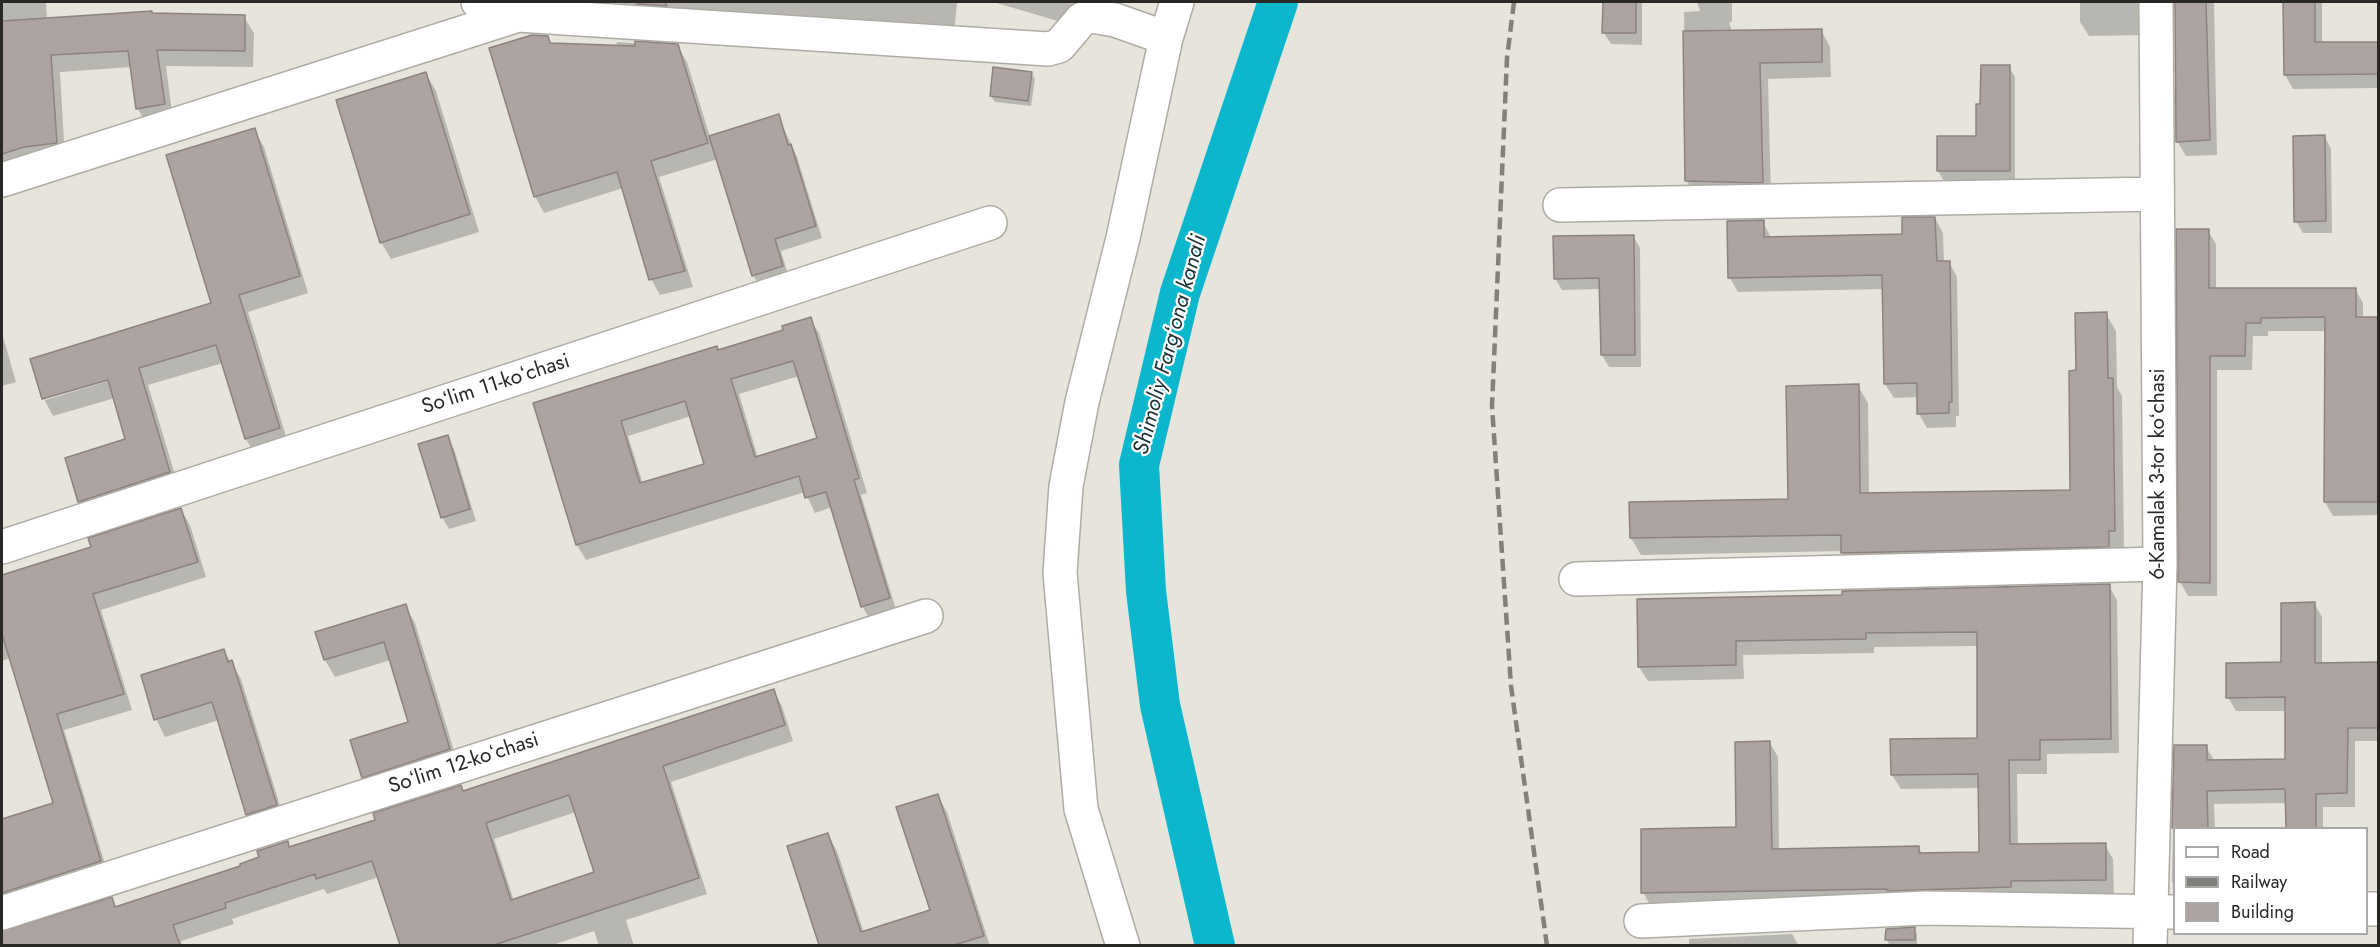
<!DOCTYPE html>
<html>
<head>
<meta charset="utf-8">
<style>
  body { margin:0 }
  #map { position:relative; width:2380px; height:947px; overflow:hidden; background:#e7e4dc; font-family:Jost,sans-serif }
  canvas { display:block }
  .frame { position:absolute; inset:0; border:3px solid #292825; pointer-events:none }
  .legend { position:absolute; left:2173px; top:827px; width:195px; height:108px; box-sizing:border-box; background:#fff; border:2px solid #a9a9a8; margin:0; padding:8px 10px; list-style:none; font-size:18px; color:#292825 }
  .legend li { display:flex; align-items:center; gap:12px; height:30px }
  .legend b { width:30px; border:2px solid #a9a9a8 }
</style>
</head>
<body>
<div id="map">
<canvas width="2380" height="947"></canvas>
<div class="frame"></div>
<ul class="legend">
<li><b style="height:8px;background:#fff"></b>Road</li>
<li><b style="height:8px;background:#82807b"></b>Railway</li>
<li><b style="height:16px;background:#ada3a1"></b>Building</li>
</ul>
</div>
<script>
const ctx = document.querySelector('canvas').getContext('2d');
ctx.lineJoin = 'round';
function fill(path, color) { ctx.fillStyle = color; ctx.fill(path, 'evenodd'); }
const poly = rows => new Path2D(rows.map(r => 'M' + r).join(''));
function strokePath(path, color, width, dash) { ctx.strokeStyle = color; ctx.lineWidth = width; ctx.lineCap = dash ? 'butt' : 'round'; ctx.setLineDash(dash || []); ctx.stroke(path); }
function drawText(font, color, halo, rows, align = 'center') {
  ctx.font = font + ' Jost,sans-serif'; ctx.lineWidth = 4.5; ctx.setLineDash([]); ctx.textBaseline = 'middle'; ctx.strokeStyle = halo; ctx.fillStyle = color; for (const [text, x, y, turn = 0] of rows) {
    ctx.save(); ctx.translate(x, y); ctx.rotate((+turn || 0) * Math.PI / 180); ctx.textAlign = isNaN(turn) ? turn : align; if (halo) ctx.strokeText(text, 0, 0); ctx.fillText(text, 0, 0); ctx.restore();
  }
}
fill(poly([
  [2,2,46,2,47,19,244,17,254,33,253,67,166,66,173,121,147,124,137,108,131,67,60,72,65,159,2,174],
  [620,2,957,2,954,36,631,21],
  [993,2,1074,2,1068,24],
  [1604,2,1642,2,1642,45,1611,44,1604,33],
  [1697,2,1732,2,1732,22,1729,22,1732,32,1821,30,1830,47,1831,77,1768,79,1771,198,1696,197,1687,181,1684,12,1700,11],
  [2080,2,2154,2,2145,35,2089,36,2080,22],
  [2176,2,2214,2,2217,155,2186,156,2177,141],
  [2285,2,2322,2,2322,44,2378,43,2378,88,2293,89,2285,75],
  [547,37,551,44,616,47,617,42,677,46,687,62,710,137,778,116,797,157,822,238,781,251,789,278,760,287,753,275,718,159,659,177,693,287,660,295,651,279,623,188,544,213,535,196],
  [2009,67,2015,77,2015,181,1944,181,1938,171,1977,138,1982,105],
  [1031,73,1035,79,1031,106,995,102,991,96],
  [426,74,436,91,479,232,391,259,381,242],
  [254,130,264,147,308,293,248,312,289,446,256,456,246,439,223,363,148,385,179,488,89,519,80,502,67,459,127,440,115,398,53,416,44,399,32,360,213,304,168,156],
  [115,376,115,379,45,400,45,397],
  [2325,137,2331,149,2332,233,2303,233,2296,221],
  [1935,218,1943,233,1944,263,1949,262,1957,277,1959,416,1956,416,1956,427,1927,428,1919,414,1919,397,1894,398,1885,384,1884,289,1738,292,1730,278,1763,222,1771,238,1903,235],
  [2208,231,2216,244,2216,289,2355,289,2363,303,2363,318,2378,318,2378,515,2333,516,2325,502,2326,331,2268,331,2268,336,2253,336,2252,370,2217,370,2217,596,2188,596,2180,582],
  [1633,236,1640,248,1641,367,1609,367,1602,355,1601,289,1562,290,1555,278],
  [2106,314,2116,331,2117,387,2122,396,2124,548,2118,548,2118,563,1852,570,1843,551,1641,555,1631,538,1789,501,1858,386,1868,403,1869,495,2072,491,2077,372],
  [810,319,819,333,867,493,861,495,897,613,871,621,862,606,832,507,815,513,805,492,586,560,577,545,535,404,785,331],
  [799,376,819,439,758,458,739,394],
  [691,416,706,465,643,484,628,436],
  [2,333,16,382,2,386],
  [447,437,454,449,476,521,449,529,442,517],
  [181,510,190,525,206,577,101,610,132,710,64,730,109,877,2,913,2,820,54,804,10,658,2,661,2,575,93,548],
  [2109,586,2117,600,2119,753,2047,754,2047,774,2017,774,2018,846,2105,845,2113,859,2114,894,1651,907,1643,892,1738,829,1770,743,1778,757,1779,851,1919,848,1923,855,1981,854,1980,788,1901,789,1892,775,1892,741,1979,740,1978,646,1874,647,1874,653,1743,655,1744,679,1648,681,1639,667,1843,597],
  [2314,603,2322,617,2322,664,2378,664,2378,741,2355,741,2355,807,2323,807,2323,828,2287,828,2287,803,2214,804,2215,828,2174,828,2174,886,2172,881,2175,747,2206,747,2214,760,2287,760,2287,711,2236,711,2228,697,2283,664],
  [405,606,415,623,459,767,373,794,363,777,410,723,391,660,335,677,325,660,317,633],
  [224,651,241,679,285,822,257,831,248,814,219,720,165,737,156,719],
  [773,690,782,706,793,741,671,782,707,894,626,920,634,946,599,946,594,931,550,946,401,946,379,877,327,894,324,889,232,919,234,924,181,941,182,946,2,946,2,933,112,899,117,908,242,867,287,843,290,848],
  [576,812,596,873,514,901,494,839],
  [937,795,947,812,990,946,821,946,789,847,828,835,837,851,864,933,932,911],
  [1914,929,1917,934,1917,945,1890,946,1887,940],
  [1792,934,1799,946,1689,946,1689,939]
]), '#0003');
strokePath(poly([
  [1215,946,1160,705,1146,591,1139,465,1180,293,1278,2]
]), '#0ab7cc', 40);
const building = poly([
  [637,2,665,2,667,6,637,4,637,2],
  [1603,2,1636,2,1636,33,1602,33,1603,2],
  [2175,2,2206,2,2210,140,2176,142,2175,2],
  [2283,2,2315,2,2315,42,2379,42,2379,74,2284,75,2283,2],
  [152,11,152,13,245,15,245,51,157,50,165,104,136,109,128,51,51,55,57,143,24,147,2,154,2,21,152,11],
  [1822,29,1822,62,1760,63,1763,183,1685,181,1683,31,1822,29],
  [532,35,548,36,550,43,635,46,635,41,678,44,708,143,651,161,685,271,649,280,617,172,534,197,489,48,532,35],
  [1981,65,2010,65,2010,171,1937,171,1937,136,1976,136,1976,104,1980,104,1981,65],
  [993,67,1032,72,1028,101,990,96,993,67],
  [426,72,470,214,380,243,336,100,426,72],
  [779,114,788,145,791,144,816,226,775,239,783,266,752,276,709,136,779,114],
  [255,128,300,276,239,295,280,428,245,439,216,345,139,368,170,472,78,502,65,458,125,439,108,380,42,399,30,359,211,303,166,155,255,128],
  [2325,135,2326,221,2294,222,2293,136,2325,135],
  [1902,217,1935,217,1937,261,1950,261,1952,402,1949,402,1949,413,1917,414,1917,383,1884,384,1882,275,1728,278,1727,221,1764,220,1764,237,1902,234,1902,217],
  [2176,229,2209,229,2209,288,2356,288,2356,317,2379,317,2379,502,2324,502,2325,317,2261,318,2261,323,2246,323,2245,356,2210,356,2210,583,2178,582,2176,229],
  [1634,235,1635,355,1601,355,1599,278,1554,279,1553,236,1634,235],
  [2107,312,2108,378,2113,378,2115,531,2109,531,2109,547,1841,553,1841,535,1630,538,1629,502,1788,499,1786,386,1859,384,1860,493,2070,490,2069,371,2076,370,2075,313,2107,312],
  [811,317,859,478,854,480,890,598,861,607,826,492,805,498,799,476,576,545,533,403,717,346,718,350,783,330,782,326,811,317],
  [793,361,817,438,755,457,731,379,793,361],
  [685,401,704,464,640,483,621,421,685,401],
  [448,435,470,509,441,518,418,444,448,435],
  [181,508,198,562,93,594,124,694,57,714,101,861,2,893,2,819,53,803,2,634,2,575,91,547,88,538,181,508],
  [2110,584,2111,739,2040,740,2040,760,2009,760,2010,844,2106,843,2106,880,2011,881,2011,887,1887,891,1887,889,1641,893,1641,829,1736,827,1735,742,1770,741,1772,849,1919,846,1919,853,1979,852,1978,774,1891,775,1890,739,1977,738,1977,632,1866,633,1866,639,1736,641,1736,665,1638,667,1637,599,1842,595,1842,591,2110,584],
  [2315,602,2315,663,2379,662,2379,728,2348,728,2347,793,2316,794,2316,828,2286,828,2285,789,2207,791,2208,828,2172,828,2174,745,2207,745,2207,760,2285,759,2285,697,2226,698,2226,663,2281,662,2281,603,2315,602],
  [406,604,450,749,362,778,350,740,408,722,384,642,324,660,315,632,406,604],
  [224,649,228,662,232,660,277,805,246,815,212,702,154,720,141,675,224,649],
  [774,689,785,725,663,766,699,878,494,945,400,945,372,861,316,879,315,874,225,903,226,908,173,925,180,945,2,945,2,931,112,897,115,907,240,866,240,864,259,857,257,851,288,841,289,847,375,820,373,813,461,785,463,791,774,689],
  [569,795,594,872,511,900,486,823,569,795],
  [938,794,984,936,954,945,819,945,787,846,828,833,861,932,930,910,896,807,938,794],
  [1915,927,1915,940,1885,940,1886,929,1915,927]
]);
fill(building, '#ada3a1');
strokePath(building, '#8c8280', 1.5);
const minor = poly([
  [478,2,518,15,1048,49,1059,46,1082,19,1092,16,1115,20,1166,38],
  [2,180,518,15],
  [1560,205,2157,194],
  [2,547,990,223],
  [1576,579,2160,564],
  [2366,909,2378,909],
  [2,913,926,616],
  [1641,921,1926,908,2174,912],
  [1123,946,1081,809,1060,573,1066,486,1082,402,1123,238,1166,38,1177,2],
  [2150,946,2160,564,2156,2]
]);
strokePath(minor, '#adaba3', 36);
strokePath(minor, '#fff', 33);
strokePath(poly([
  [1514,2,1507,58,1492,406,1511,686,1547,946]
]), '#82807b', 4.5, [12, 6]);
drawText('21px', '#292825', '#fff', [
  ["Soʻlim 11-koʻchasi",496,385,-18],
  ["6-Kamalak 3-tor koʻchasi",2159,474,-90],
  ["Soʻlim 12-koʻchasi",464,764,-18]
]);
drawText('italic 22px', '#193135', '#fff', [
  ["Shimoliy Fargʻona kanali",1171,345,-75]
]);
</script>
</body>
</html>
